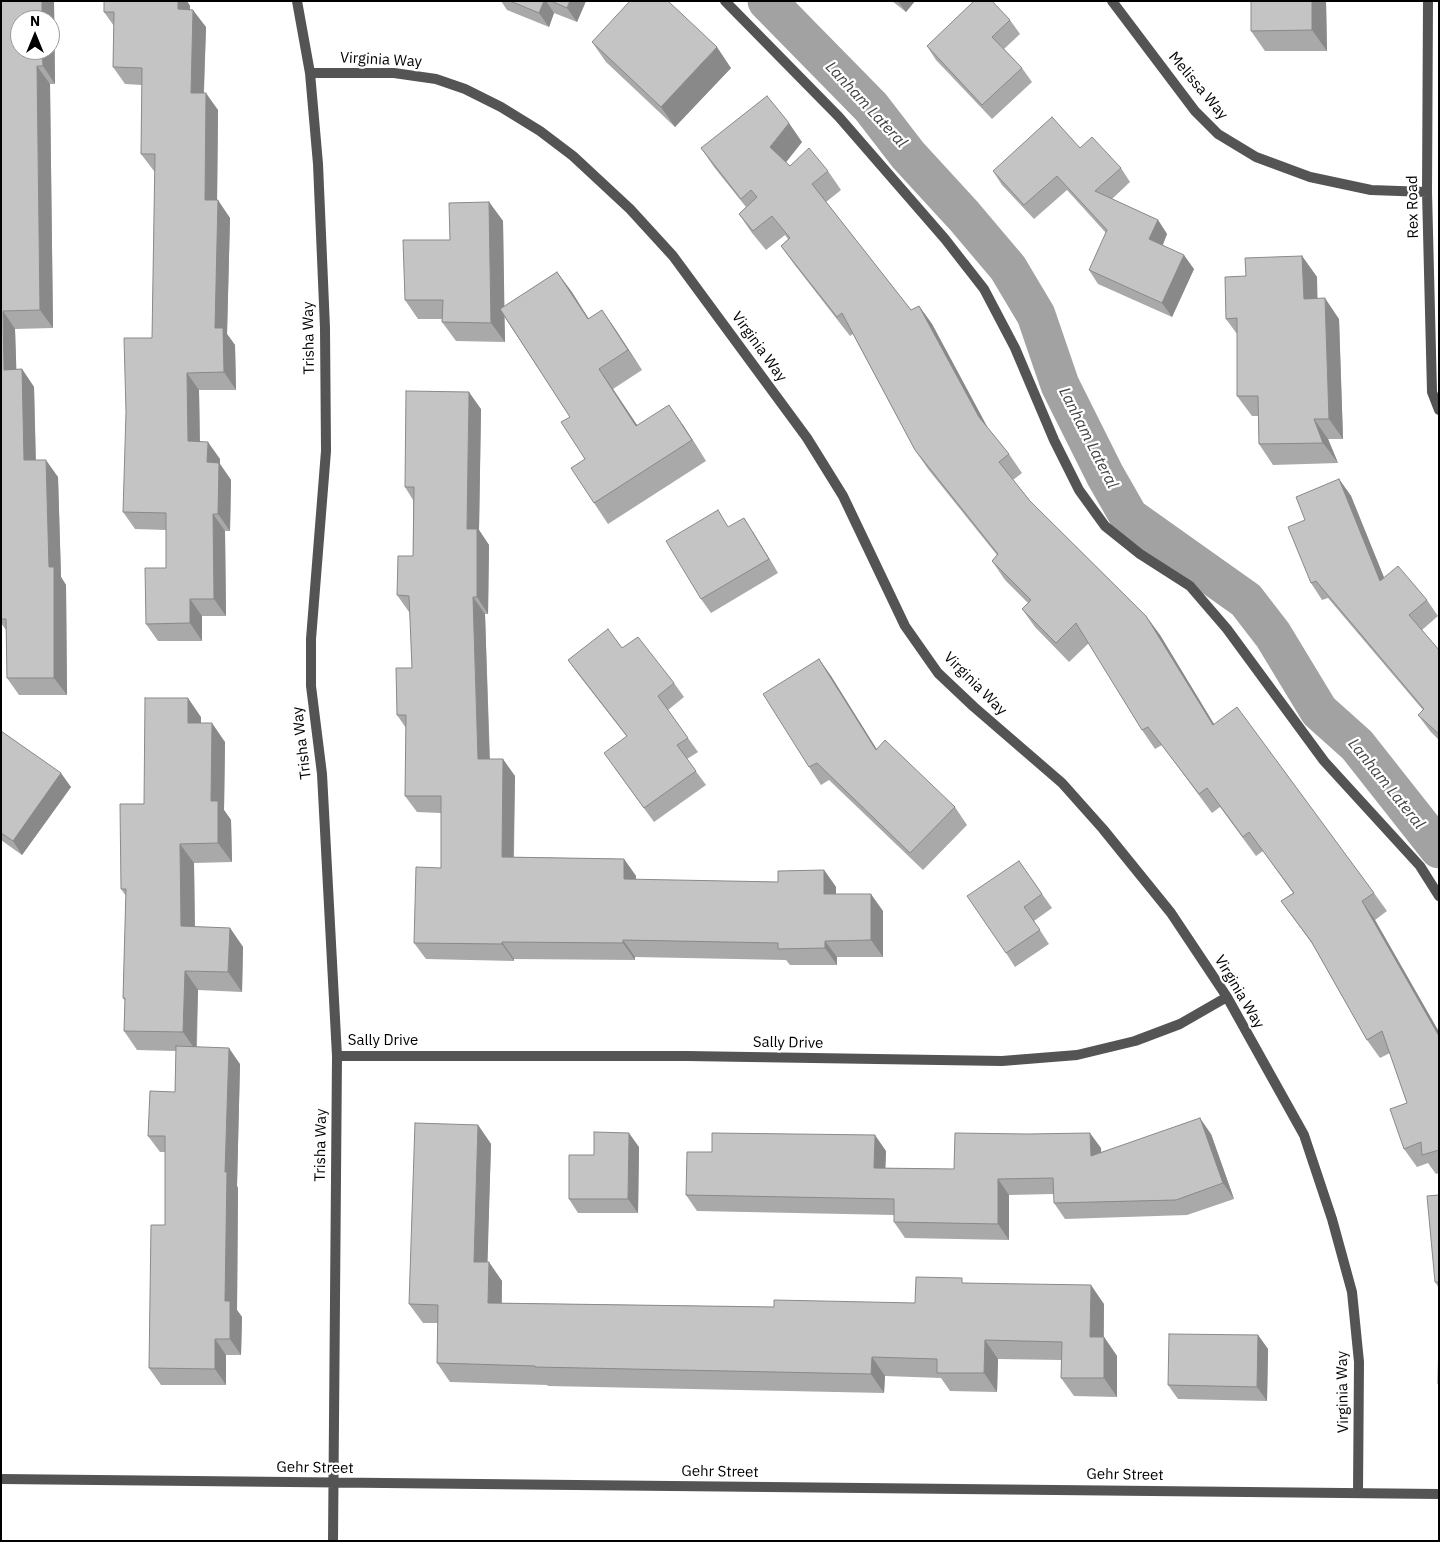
<!DOCTYPE html>
<html>
<head>
<meta charset="utf-8">
<style>
  body { margin:0 }
  #map { position:relative; width:1440px; height:1542px; overflow:hidden; background:#fff; font-family:"IBM Plex Sans",sans-serif }
  canvas { display:block }
  .frame { position:absolute; inset:0; border:2px solid #000; pointer-events:none }
  .north { position:absolute; left:10px; top:10px; width:50px; height:50px; box-sizing:border-box; background:#fff; border:1px solid #999; border-radius:50%; rotate:0deg; font-size:14px; font-weight:700; line-height:20px; text-align:center; color:#000 }
  .north::after { content:''; display:block; margin:auto; width:18px; height:22px; background:#000; clip-path:polygon(50% 0,100% 100%,50% 72%,0 100%) }
</style>
</head>
<body>
<div id="map">
<canvas width="1440" height="1542"></canvas>
<div class="frame"></div>
<div class="north">N</div>
</div>
<script>
const ctx = document.querySelector('canvas').getContext('2d');
ctx.lineJoin = 'round';
const poly = rows => new Path2D(rows.map(r => 'M' + r).join(''));
function strokePath(path, color, width, dash) { ctx.strokeStyle = color; ctx.lineWidth = width; ctx.lineCap = dash ? 'butt' : 'round'; ctx.setLineDash(dash || []); ctx.stroke(path); }
function fill(path, color) { ctx.fillStyle = color; ctx.fill(path, 'evenodd'); }
function drawText(font, color, halo, rows, align = 'center') {
  ctx.font = font + ' "IBM Plex Sans",sans-serif'; ctx.lineWidth = 4.5; ctx.setLineDash([]); ctx.textBaseline = 'middle'; ctx.strokeStyle = halo; ctx.fillStyle = color; for (const [text, x, y, turn = 0] of rows) {
    ctx.save(); ctx.translate(x, y); ctx.rotate((+turn || 0) * Math.PI / 180); ctx.textAlign = isNaN(turn) ? turn : align; if (halo) ctx.strokeText(text, 0, 0); ctx.fillText(text, 0, 0); ctx.restore();
  }
}
strokePath(poly([
  [767,1,871,107,908,155,964,216,1008,268,1036,315,1060,385,1105,475,1129,517,1246,600,1273,635,1319,711,1357,745,1439,849]
]), '#a2a2a2', 39);
strokePath(poly([
  [725,1,839,117,945,239,984,289,1015,348,1054,440,1079,490,1105,526,1140,554,1190,586,1227,629,1324,761,1420,866,1439,896]
]), '#545454', 10);
strokePath(poly([
  [297,1,310,73,318,164,325,328,326,451,311,639,311,686,322,774,337,1056,333,1541],
  [1112,1,1195,111,1218,134,1256,157,1310,177,1371,190,1427,192],
  [1428,1,1427,192,1432,392,1439,410],
  [310,73,394,73,436,79,465,89,501,107,540,131,573,156,630,209,673,256,807,438,843,496,905,626,938,673,974,707,1062,783,1103,829,1171,913,1227,997,1304,1135,1332,1219,1352,1292,1359,1362,1358,1492],
  [337,1056,687,1056,1002,1061,1077,1055,1135,1041,1180,1024,1227,997],
  [1,1479,1439,1494]
]), '#545454', 10);
fill(poly([
  [1,1,54,1,55,84,50,84,53,328,15,329,16,369,22,369,34,387,36,460,58,477,61,577,66,585,67,695,19,695,7,678,6,630,1,623],
  [104,1,187,1,190,6,190,10,206,27,204,93,218,110,217,200,230,218,227,334,235,345,236,390,199,390,200,441,220,459,220,464,231,480,230,531,225,531,226,616,202,616,202,641,158,641,146,624,166,568,166,530,135,529,123,512,152,338,155,171,154,171,141,154,142,85,125,84,113,67,114,26,104,12],
  [501,1,586,1,577,22,554,13,549,27,507,10],
  [892,1,915,1,906,12],
  [1227,1,1326,1,1327,51,1265,51,1251,31,1251,1],
  [1010,20,1020,34,1004,49,1022,68,1032,82,992,119,936,60,927,46],
  [592,42,731,68,675,127,606,62],
  [802,142,786,162,790,166,828,171,841,190,826,202,911,310,919,306,932,324,988,428,1009,454,1022,473,1013,480,1030,501,1146,616,1160,635,1214,724,1374,893,1387,911,1375,920,1439,1032,1439,1173,1436,1174,1428,1163,1417,1167,1404,1149,1407,1103,1390,1053,1380,1058,1367,1040,1313,945,1281,901,1293,893,1263,851,1256,856,1220,807,1212,813,1162,745,1155,749,1142,730,1089,643,1069,662,1035,627,1022,609,1028,603,1005,580,992,561,997,555,928,469,915,450,853,334,850,336,794,264,781,246,788,239,785,235,766,250,752,233,739,214,746,207,714,167,701,148],
  [1080,148,1121,168,1130,182,1112,199,1158,220,1167,234,1163,245,1194,269,1172,317,1098,284,1089,270,1106,233,1067,190,1034,219,1002,185,993,171],
  [489,202,503,221,504,307,557,272,589,319,602,310,642,370,613,389,637,425,683,425,706,461,608,524,594,503,585,459,570,417,504,316,505,342,456,341,442,322,442,319,418,319,405,300],
  [1302,256,1317,277,1317,299,1339,319,1343,439,1328,439,1338,463,1273,465,1259,444,1258,416,1252,416,1237,396,1237,334,1226,319,1246,276],
  [481,409,479,530,489,545,488,614,485,614,490,759,515,776,514,857,624,859,636,876,636,880,778,882,824,870,836,887,836,894,883,911,883,957,837,957,837,965,790,965,786,960,635,957,635,960,514,959,514,961,426,959,414,943,441,868,441,813,417,812,405,796,406,728,397,715,412,668,410,612,409,612,397,595,413,556,413,500,405,487],
  [1339,479,1351,496,1384,578,1427,600,1438,616,1422,630,1439,650,1439,740,1430,731,1418,715,1423,710,1328,598,1322,600,1311,583,1305,520],
  [729,527,753,532,778,573,711,613,701,599],
  [622,648,674,683,684,697,668,710,698,752,687,759,706,785,654,822,614,767,627,737,578,674,568,660],
  [819,659,831,676,876,749,955,807,967,825,923,870,829,780,821,785,809,767],
  [201,717,201,723,225,742,224,810,231,820,232,862,194,863,195,927,230,928,243,947,242,992,198,990,197,1047,240,1064,237,1186,238,1188,237,1310,242,1317,241,1355,226,1355,226,1385,161,1385,149,1368,165,1225,165,1152,160,1152,148,1136,175,1092,176,1051,137,1050,124,1031,125,1001,123,998,126,896,121,889,144,804],
  [1,731,71,787,22,855,1,840],
  [1019,861,1052,908,1034,921,1049,944,1015,967,1006,953],
  [478,1125,491,1144,487,1262,502,1281,502,1303,774,1307,915,1303,966,1283,1104,1304,1104,1337,1117,1356,1117,1397,1074,1396,1061,1378,1061,1360,998,1359,997,1392,950,1391,941,1378,885,1376,884,1393,548,1386,547,1385,450,1382,437,1363,438,1323,423,1323,409,1304],
  [1211,1134,1234,1199,1187,1215,1065,1219,1054,1203,1054,1194,1009,1195,1009,1240,905,1238,894,1222,894,1215,697,1211,686,1195,712,1152,886,1151,885,1168,954,1169,1101,1148,1101,1152],
  [639,1147,638,1213,578,1213,569,1199,594,1155],
  [1439,1195,1439,1288,1435,1282],
  [1258,1335,1268,1349,1267,1401,1178,1399,1168,1385]
]), '#a9a9a9');
fill(poly([
  [42,1,54,1,55,84,43,66,42,50,50,50,50,20,42,20],
  [178,1,187,1,190,6,190,27,178,9],
  [544,1,546,1,554,13,549,27,539,13],
  [570,1,586,1,577,22,567,8],
  [898,1,915,1,906,12],
  [1312,1,1326,1,1327,51,1312,30],
  [193,10,206,27,203,110,191,93],
  [717,47,731,68,675,127,661,107],
  [37,66,50,84,53,328,40,310],
  [206,93,218,110,217,206,218,200,230,218,227,334,235,345,236,390,224,372,215,328,205,200],
  [789,123,802,142,783,166,770,147],
  [489,202,503,221,505,342,491,323],
  [1158,220,1167,234,1159,253,1149,239],
  [1184,255,1194,269,1172,317,1162,303],
  [1302,256,1317,277,1318,319,1304,299],
  [557,272,572,292,602,340,588,319],
  [1325,298,1339,319,1343,439,1329,419],
  [919,306,932,324,992,436,979,417],
  [602,310,616,330,642,370,628,350],
  [3,311,15,329,17,387,4,370],
  [22,369,34,387,36,478,24,460],
  [599,369,613,389,651,446,636,426],
  [187,373,199,390,200,459,188,441],
  [469,392,481,409,479,530,489,545,488,614,477,597,467,529],
  [669,405,683,425,706,461,692,440],
  [1314,419,1328,439,1338,463,1323,443],
  [208,442,220,459,220,464,231,480,230,531,218,514,207,462],
  [46,460,58,477,61,577,66,585,67,695,54,678,49,567],
  [1339,479,1351,496,1392,597,1380,581],
  [213,514,225,531,226,616,214,599],
  [744,518,753,532,778,573,769,559],
  [473,597,485,614,490,775,478,759],
  [190,599,202,616,202,641,190,623],
  [1146,616,1160,635,1226,744,1213,725],
  [819,659,831,676,888,767,876,750],
  [188,698,201,717,201,742,188,723],
  [212,723,225,742,224,810,231,820,232,862,218,843,211,801],
  [503,759,515,776,513,874,502,857],
  [61,773,71,787,22,855,13,841],
  [180,844,194,863,195,946,181,926],
  [624,859,636,876,636,896,624,879],
  [824,870,836,887,836,911,824,894],
  [871,894,883,911,883,957,871,940],
  [1362,901,1375,920,1439,1032,1439,1036],
  [230,928,243,947,242,992,228,972],
  [623,940,635,957,635,960,623,943],
  [825,941,837,957,837,965,825,948],
  [502,942,514,959,514,961,502,944],
  [185,971,198,990,196,1051,183,1032],
  [229,1048,240,1064,237,1186,238,1188,237,1310,242,1317,241,1355,230,1339,225,1301,225,1172],
  [1200,1118,1211,1134,1234,1199,1223,1183],
  [478,1125,491,1144,487,1281,474,1262],
  [629,1133,639,1147,638,1213,628,1199],
  [1090,1133,1101,1148,1102,1171,1091,1156],
  [875,1135,886,1151,885,1183,874,1168],
  [998,1179,1009,1195,1009,1240,998,1224],
  [489,1262,502,1281,501,1322,488,1303],
  [1091,1285,1104,1304,1103,1356,1090,1337],
  [1258,1335,1268,1349,1267,1401,1257,1387],
  [1104,1337,1117,1356,1117,1397,1104,1378],
  [215,1339,226,1355,226,1385,215,1369],
  [985,1340,998,1359,997,1392,984,1373],
  [872,1357,885,1376,884,1393,871,1374]
]), '#898989');
const building = poly([
  [1,1,42,1,42,20,20,20,20,50,42,50,43,66,37,66,40,310,3,311,4,370,22,369,24,460,46,460,49,567,54,567,54,678,7,678,6,619,1,619,1,1],
  [104,1,178,1,178,9,193,10,191,93,206,93,205,200,218,200,215,328,223,328,224,372,187,373,188,441,208,442,207,462,219,463,218,514,213,514,214,599,190,599,190,623,146,624,145,568,166,568,166,513,123,512,126,412,124,338,152,338,155,154,141,154,142,68,113,67,114,12,104,12,104,1],
  [510,1,544,1,539,13,510,1],
  [551,1,570,1,567,8,551,1],
  [630,1,668,1,717,47,661,107,592,42,630,1],
  [974,1,992,1,1010,20,992,37,1022,68,982,105,927,46,974,1],
  [1251,1,1312,1,1312,30,1251,31,1251,1],
  [767,96,789,123,770,147,790,166,809,148,828,171,812,184,911,310,919,306,979,417,1009,454,999,462,1030,501,1146,616,1213,725,1237,707,1374,893,1362,901,1439,1036,1439,1150,1422,1155,1421,1142,1404,1149,1390,1109,1407,1103,1382,1031,1367,1040,1311,941,1281,901,1294,893,1249,832,1243,837,1207,788,1199,794,1148,727,1142,730,1076,623,1056,643,1022,609,1031,600,992,561,998,554,915,450,842,313,837,317,781,246,790,238,772,216,753,231,739,214,757,197,751,190,741,199,701,148,767,96],
  [1052,117,1080,148,1092,137,1121,168,1095,191,1158,220,1149,239,1184,255,1162,303,1089,270,1107,230,1057,176,1024,205,993,171,1052,117],
  [489,202,491,323,442,322,443,300,405,300,403,240,450,240,449,203,489,202],
  [1302,256,1304,299,1325,298,1329,419,1314,419,1323,443,1259,444,1258,396,1237,396,1237,318,1226,319,1225,277,1246,276,1245,258,1302,256],
  [557,272,588,319,602,310,628,350,599,369,636,426,669,405,692,440,594,503,571,468,585,459,561,422,570,417,500,309,557,272],
  [406,391,469,392,467,529,477,529,477,597,473,597,478,759,503,759,502,857,624,859,624,879,778,882,778,871,824,870,824,894,871,894,871,940,825,941,825,948,778,949,778,943,623,940,623,943,502,942,502,944,414,943,416,867,441,868,441,796,405,796,406,715,397,715,396,668,412,668,409,596,397,595,398,556,413,556,414,487,405,487,406,391],
  [1339,479,1380,581,1398,566,1427,600,1409,615,1439,650,1439,734,1418,715,1424,709,1316,581,1311,583,1288,527,1305,520,1296,497,1339,479],
  [718,510,728,527,744,518,769,559,701,599,666,541,718,510],
  [608,629,622,648,638,637,674,683,658,696,688,738,677,745,696,771,644,808,604,753,627,736,568,660,608,629],
  [819,659,876,750,885,740,955,807,910,853,817,763,809,767,763,694,819,659],
  [145,698,188,698,188,723,212,723,211,801,218,801,218,843,180,844,181,926,230,928,228,972,185,971,183,1032,124,1031,125,998,123,998,126,889,121,889,120,804,144,804,145,698],
  [1,731,61,773,13,841,1,833,1,731],
  [1019,861,1042,894,1024,907,1040,930,1006,953,967,896,1019,861],
  [176,1046,229,1048,225,1172,227,1172,225,1301,230,1301,230,1339,215,1339,215,1369,149,1368,151,1225,165,1225,165,1136,148,1136,150,1091,175,1092,176,1046],
  [1200,1118,1223,1183,1176,1200,1054,1203,1053,1178,998,1179,998,1224,894,1222,894,1199,686,1195,687,1152,712,1152,712,1133,875,1135,874,1168,954,1169,955,1133,1027,1134,1090,1133,1091,1156,1200,1118],
  [415,1123,478,1125,474,1262,489,1262,488,1303,774,1307,774,1300,915,1303,916,1277,962,1278,962,1283,1091,1285,1090,1337,1104,1337,1104,1378,1061,1378,1062,1342,985,1340,984,1373,937,1373,937,1359,872,1357,871,1374,535,1367,535,1366,437,1363,438,1305,409,1304,415,1123],
  [594,1132,629,1133,628,1199,569,1199,569,1155,594,1155,594,1132],
  [1439,1195,1439,1282,1435,1282,1427,1196,1439,1195],
  [1439,1333,1439,1384,1438,1384,1439,1333],
  [1169,1334,1258,1335,1257,1387,1168,1385,1169,1334]
]);
fill(building, '#c4c4c4');
strokePath(building, '#898989', 1);
drawText('15px', '#000', '#fff', [
  ["Virginia Way",381,60,3],
  ["Melissa Way",1198,86,50],
  ["Rex Road",1413,207,-91],
  ["Trisha Way",309,338,-91],
  ["Virginia Way",759,347,54],
  ["Virginia Way",975,684,45],
  ["Trisha Way",302,743,-97],
  ["Virginia Way",1239,992,59],
  ["Sally Drive",383,1041],
  ["Sally Drive",788,1043,1],
  ["Trisha Way",321,1145,-89],
  ["Virginia Way",1343,1392,-91],
  ["Gehr Street",315,1468,1],
  ["Gehr Street",720,1472,1],
  ["Gehr Street",1125,1475,1]
]);
drawText('italic 16px', '#434343', '#fff', [
  ["Lanham Lateral",866,105,47],
  ["Lanham Lateral",1088,438,63],
  ["Lanham Lateral",1386,784,51]
]);
</script>
</body>
</html>
